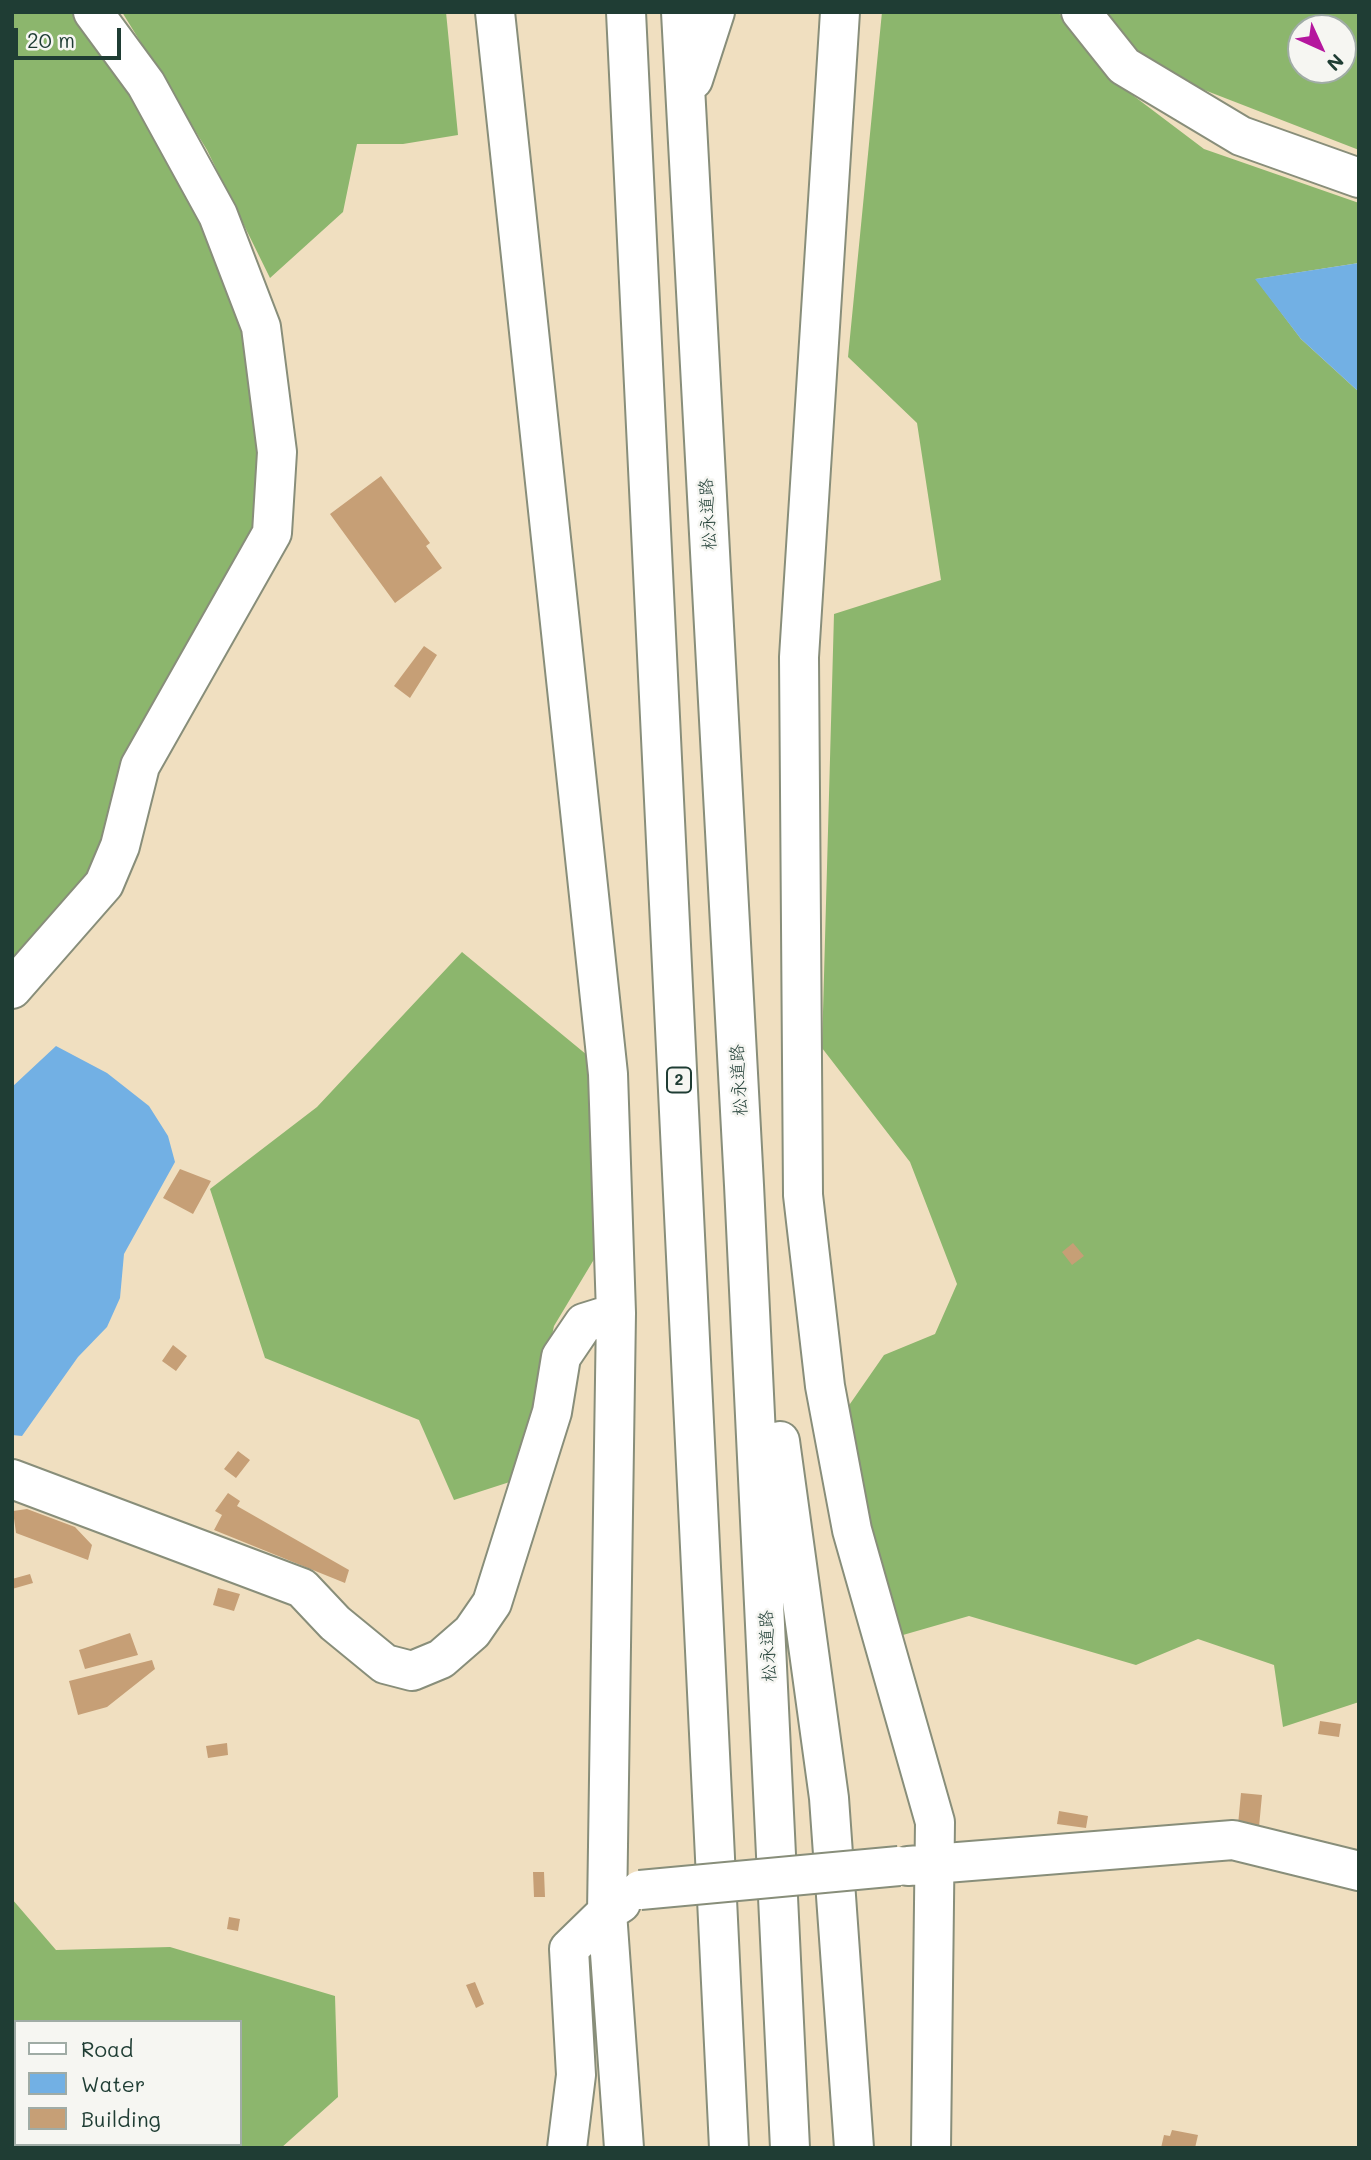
<!DOCTYPE html>
<html>
<head>
<meta charset="utf-8">
<style>
  body { margin:0 }
  #map { position:relative; width:1371px; height:2160px; overflow:hidden; background:#f0dfc0; font-family:Mali,sans-serif }
  canvas { display:block }
  .frame { position:absolute; inset:0; border:14px solid #1f3d34; pointer-events:none }
  .legend { position:absolute; left:14px; top:2020px; width:228px; height:126px; box-sizing:border-box; background:#f6f6f2; border:2px solid #a0aca6; margin:0; padding:9px 12px; list-style:none; font-size:21px; color:#1f3d34 }
  .legend li { display:flex; align-items:center; gap:14px; height:35px }
  .legend b { width:35px; border:2px solid #a0aca6 }
  .north { position:absolute; left:1287px; top:14px; width:70px; height:70px; box-sizing:border-box; background:#f6f6f2; border:2px solid #a0aca6; border-radius:50%; rotate:135deg; font-size:19px; font-weight:700; line-height:28px; text-align:center; color:#1f3d34 }
  .north::after { content:''; display:block; margin:auto; width:24px; height:32px; background:#b5179e; clip-path:polygon(50% 0,100% 100%,50% 72%,0 100%) }
  .scale { position:absolute; left:14px; top:28px; width:107px; height:32px; box-sizing:border-box; border:4px solid #1f3d34; border-top:0; padding-left:9px; font-size:21px; line-height:24px; white-space:nowrap; color:#1f3d34; -webkit-text-stroke:5px #f6f6f2; paint-order:stroke }
</style>
</head>
<body>
<div id="map">
<canvas width="1371" height="2160"></canvas>
<div class="frame"></div>
<ul class="legend">
<li><b style="height:9px;background:#fff"></b>Road</li>
<li><b style="height:19px;background:#72b0e4"></b>Water</li>
<li><b style="height:19px;background:#c69f76"></b>Building</li>
</ul>
<div class="north">N</div>
<div class="scale">20 m</div>
</div>
<script>
const ctx = document.querySelector('canvas').getContext('2d');
ctx.lineJoin = 'round';
function fill(path, color) { ctx.fillStyle = color; ctx.fill(path, 'evenodd'); }
const poly = rows => new Path2D(rows.map(r => 'M' + r).join(''));
function strokePath(path, color, width, dash) { ctx.strokeStyle = color; ctx.lineWidth = width; ctx.lineCap = dash ? 'butt' : 'round'; ctx.setLineDash(dash || []); ctx.stroke(path); }
function drawText(font, color, halo, rows, align = 'center') {
  ctx.font = font + ' Mali,"Klee One",sans-serif'; ctx.lineWidth = 5; ctx.setLineDash([]); ctx.textBaseline = 'middle'; ctx.strokeStyle = halo; ctx.fillStyle = color; for (const [text, x, y, turn = 0] of rows) {
    ctx.save(); ctx.translate(x, y); ctx.rotate((+turn || 0) * Math.PI / 180); ctx.textAlign = isNaN(turn) ? turn : align; if (halo) ctx.strokeText(text, 0, 0); ctx.fillText(text, 0, 0); ctx.restore();
  }
}
fill(poly([
  [12,12,83,12,214,220,257,356,263,536,124,766,89,876,12,974],
  [122,12,446,12,458,135,403,144,357,144,343,212,270,278,207,150],
  [882,12,1058,12,1110,78,1204,149,1359,203,1359,263,1256,279,1301,339,1359,392,1359,1702,1283,1727,1274,1665,1198,1639,1136,1665,969,1616,896,1637,843,1414,884,1355,935,1334,957,1284,910,1162,822,1048,834,614,941,580,917,423,848,357],
  [1090,12,1359,12,1359,150,1132,62],
  [1301,28,1343,28,1343,70,1301,70],
  [462,952,587,1055,599,1251,554,1326,522,1478,454,1500,419,1420,265,1358,210,1189,317,1107],
  [12,1899,56,1950,170,1947,335,1996,338,2097,281,2148,31,2148,26,2144,240,2144,240,2022,16,2022,16,2137,12,2135]
]), '#8cb66d');
fill(poly([
  [1359,263,1359,392,1301,339,1255,279],
  [56,1046,107,1073,149,1106,168,1136,175,1162,124,1254,120,1298,107,1327,78,1357,22,1436,12,1435,12,1087]
]), '#72b0e4');
fill(poly([
  [381,476,430,543,426,546,442,568,395,603,330,514],
  [424,646,437,655,410,698,394,686],
  [180,1169,211,1181,193,1214,163,1198],
  [1073,1243,1084,1256,1072,1265,1062,1252],
  [173,1345,187,1356,176,1371,162,1361],
  [238,1451,250,1460,236,1478,224,1469],
  [228,1493,240,1501,237,1506,349,1570,345,1583,214,1530,222,1515,215,1511],
  [27,1509,75,1527,92,1545,88,1560,16,1533,13,1511],
  [30,1574,33,1583,12,1589,12,1579],
  [218,1588,240,1594,234,1611,213,1605],
  [130,1633,138,1655,85,1669,79,1650],
  [152,1660,155,1669,107,1707,78,1715,69,1681],
  [1320,1721,1341,1724,1339,1737,1318,1734],
  [227,1743,228,1755,208,1758,206,1746],
  [1241,1793,1262,1795,1259,1827,1238,1825],
  [1059,1811,1088,1816,1086,1828,1057,1824],
  [533,1872,544,1872,545,1897,534,1897],
  [229,1917,240,1919,238,1931,227,1929],
  [475,1982,484,2004,476,2008,466,1985],
  [1172,2130,1198,2135,1195,2148,1161,2148,1164,2135,1170,2136]
]), '#c69f76');
const minor = poly([
  [495,12,608,1074,616,1313,607,1912,624,2148],
  [840,12,799,657,803,1195,825,1386,852,1530,935,1822,931,2148],
  [1081,12,1124,66,1241,136,1359,178],
  [12,989,104,884,120,846,140,766,272,533,277,452,261,327,218,215,146,84,93,12],
  [12,1479,302,1588,335,1623,385,1664,412,1671,441,1659,472,1632,492,1603,552,1412,561,1357,584,1323,616,1313],
  [908,1866,1233,1840,1359,1871],
  [567,2148,576,2075,569,1949,607,1912,621,1903]
]);
const highway = poly([
  [626,12,729,2148],
  [681,12,744,1185,790,2148],
  [693,80,715,12],
  [780,1441,829,1798,854,2148]
]);
strokePath(minor, '#888e7a', 42);
strokePath(highway, '#888e7a', 42);
strokePath(minor, '#fff', 38);
strokePath(highway, '#fff', 38);
const minorBridge = poly([
  [640,1890,899,1866]
]);
strokePath(minorBridge, '#888e7a', 42, []);
strokePath(minorBridge, '#fff', 38);
for (const [x, y, w] of [
  [679,1080,24]
]) { const box = new Path2D(); box.roundRect(x - w / 2, y - 12.5, w, 25, 5); ctx.fillStyle = '#f6f6f2'; ctx.fill(box); strokePath(box, '#1f3d34', 2); }
drawText('bold 16px', '#1f3d34', null, [
  ["2",679,1080]
]);
drawText('18px', '#1f3d34', '#f6f6f2', [
  ["松永道路",708,514,-93],
  ["松永道路",739,1080,-93],
  ["松永道路",768,1646,-93]
]);
</script>
</body>
</html>
